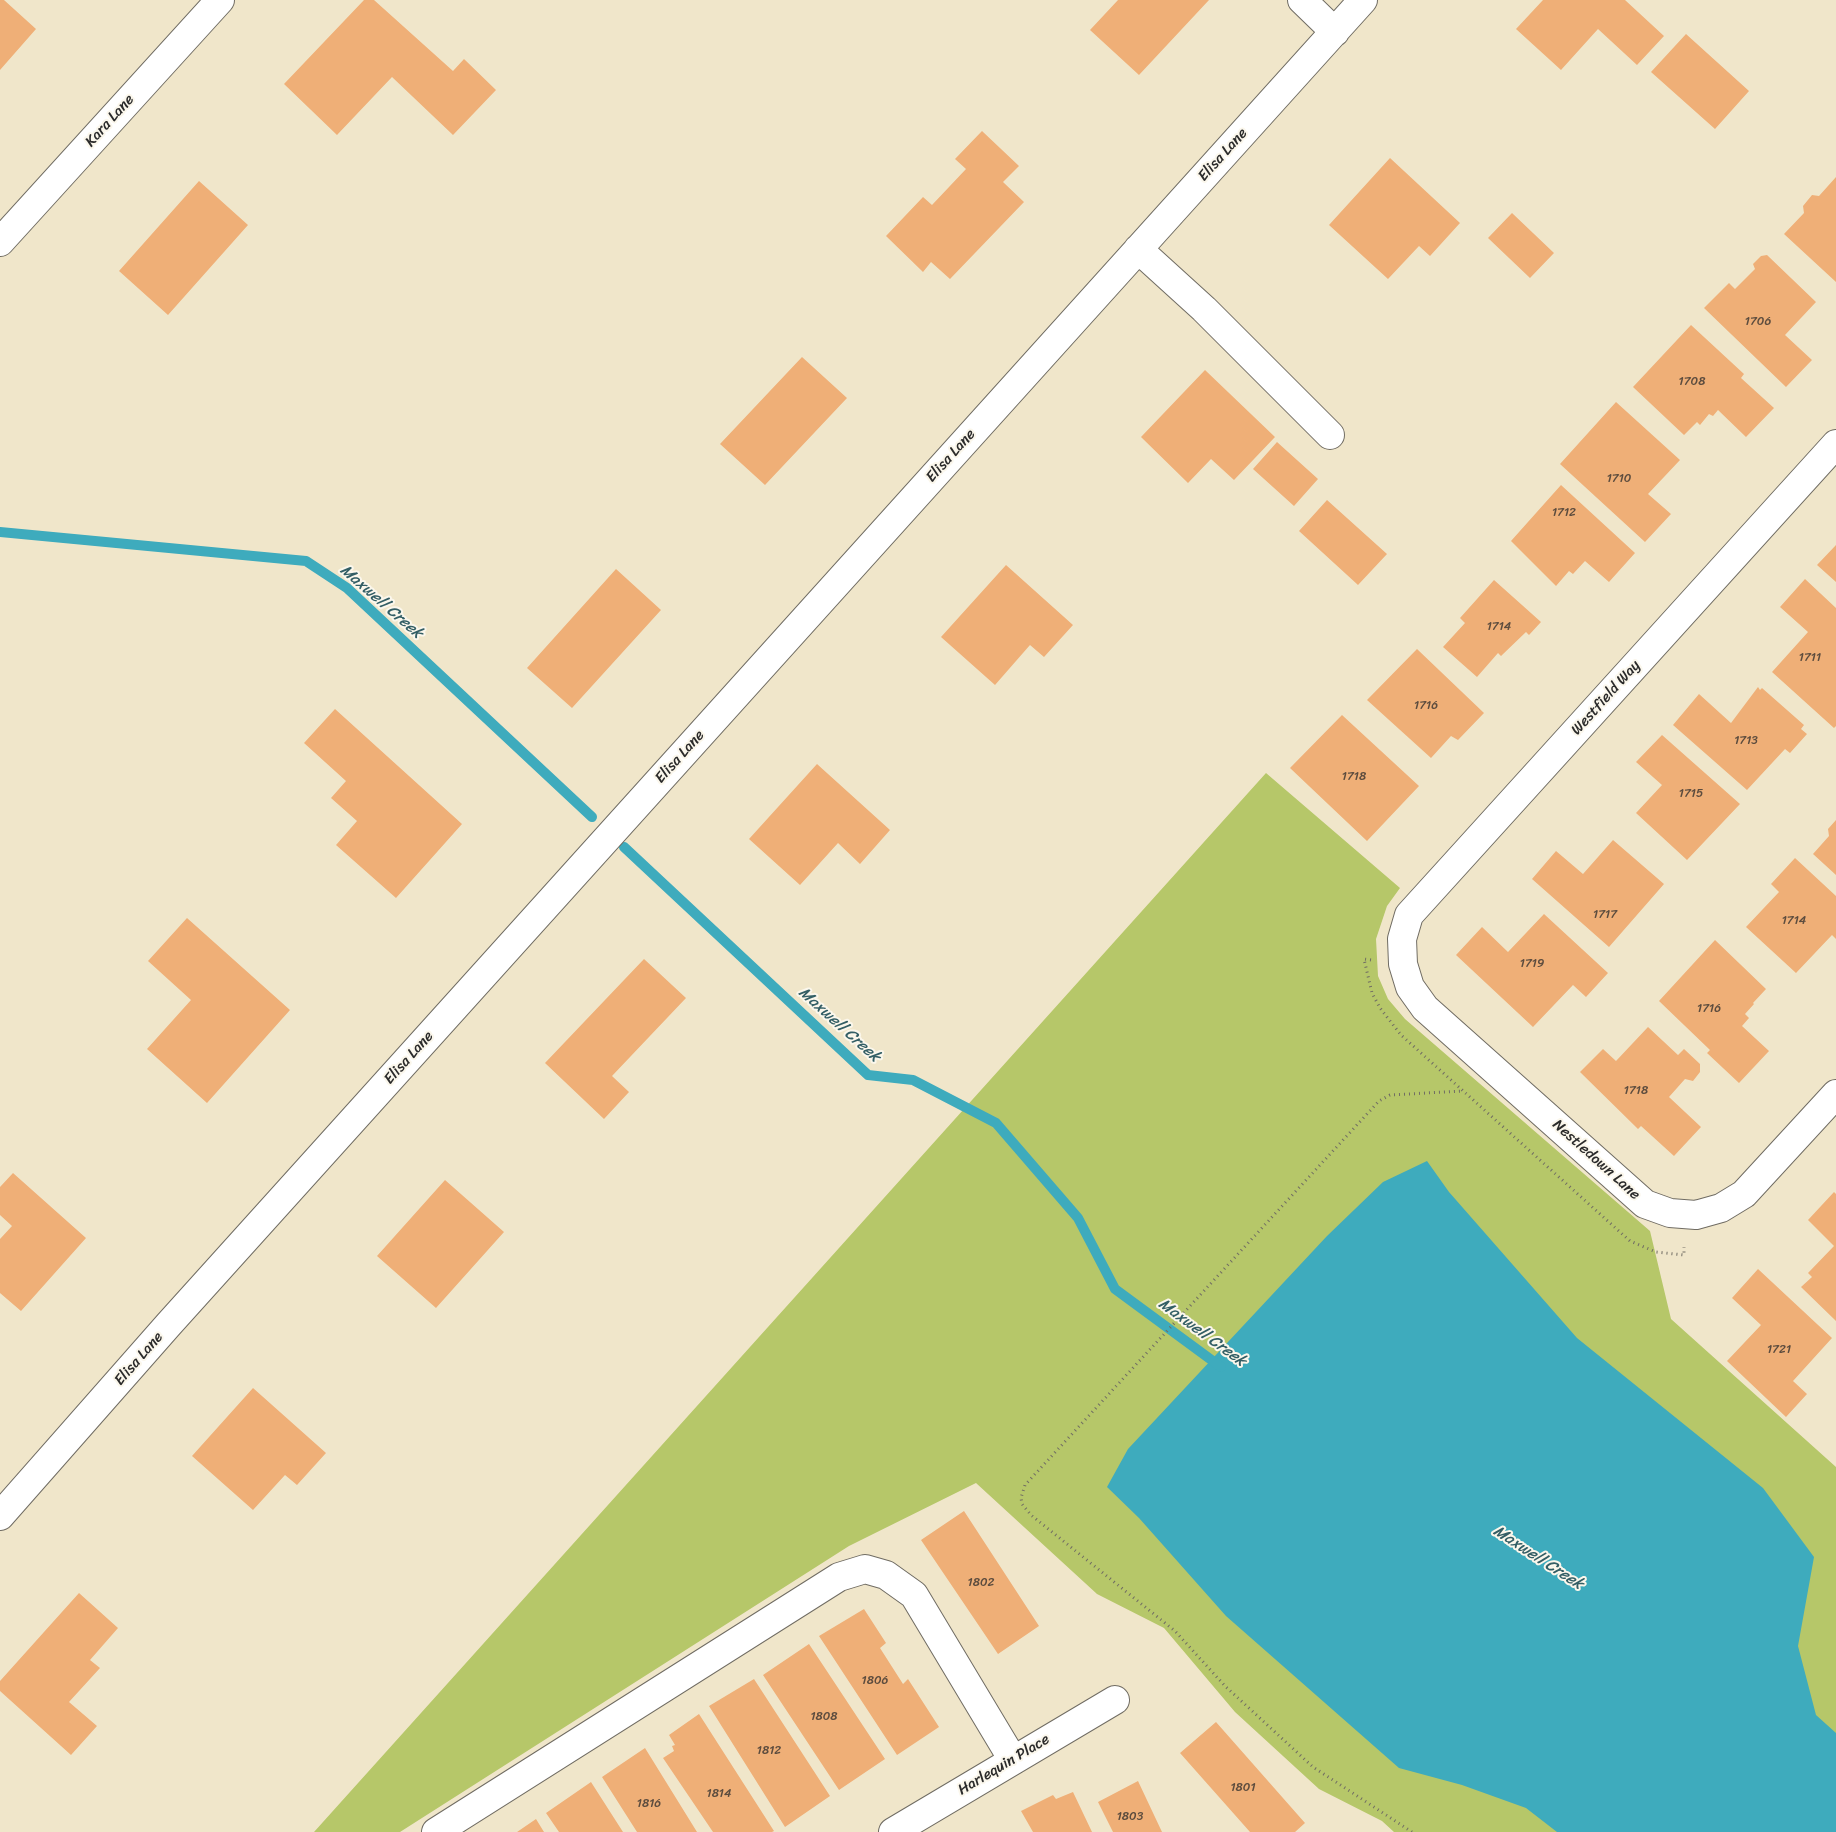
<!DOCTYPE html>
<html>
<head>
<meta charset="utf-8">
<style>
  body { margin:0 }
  canvas { display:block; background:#f0e6ca }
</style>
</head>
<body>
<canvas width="1836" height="1832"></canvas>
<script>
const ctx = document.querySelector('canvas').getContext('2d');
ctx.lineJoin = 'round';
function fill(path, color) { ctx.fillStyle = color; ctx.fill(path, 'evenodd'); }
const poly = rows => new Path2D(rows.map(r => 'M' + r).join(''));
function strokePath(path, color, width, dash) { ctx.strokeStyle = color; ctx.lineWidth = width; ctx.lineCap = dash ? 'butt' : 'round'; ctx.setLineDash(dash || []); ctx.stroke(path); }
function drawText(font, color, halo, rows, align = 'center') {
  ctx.font = font + ' Sriracha,sans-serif'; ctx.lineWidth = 4; ctx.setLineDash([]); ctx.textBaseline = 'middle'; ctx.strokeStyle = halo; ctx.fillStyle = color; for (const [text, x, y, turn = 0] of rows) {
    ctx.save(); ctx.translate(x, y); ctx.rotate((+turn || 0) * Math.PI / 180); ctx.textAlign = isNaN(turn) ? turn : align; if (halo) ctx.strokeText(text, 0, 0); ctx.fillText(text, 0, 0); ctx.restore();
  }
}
fill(poly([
  [1266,773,1400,888,1387,906,1376,939,1378,976,1388,999,1405,1019,1650,1231,1671,1319,1836,1467,1836,1832,1394,1832,1382,1821,1319,1789,1235,1712,1164,1628,1097,1594,976,1483,849,1546,400,1832,314,1832]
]), '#b6c769');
fill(poly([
  [1427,1161,1449,1192,1577,1338,1763,1488,1814,1557,1798,1646,1816,1715,1836,1733,1836,1832,1557,1832,1526,1808,1462,1785,1399,1768,1226,1616,1139,1518,1107,1487,1128,1449,1327,1236,1383,1182]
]), '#3eabbd');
strokePath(poly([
  [0,532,306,561,347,588,592,817],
  [624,847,868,1075,913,1080,996,1123,1078,1218,1115,1289,1221,1367]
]), '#3eabbd', 10);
fill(poly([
  [0,0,4,0,36,29,0,70],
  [364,0,374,0,453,71,464,59,496,90,453,135,392,77,337,135,284,84],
  [1118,0,1209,0,1139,75,1090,30],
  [1543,0,1625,0,1664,36,1637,65,1598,29,1561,70,1516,29],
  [1686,34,1749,91,1715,129,1651,72],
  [982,131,1019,166,1003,182,1024,202,950,279,931,262,923,272,886,236,923,197,932,205,966,169,955,159],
  [1390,158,1460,223,1430,256,1419,246,1388,279,1329,225],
  [1836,177,1836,282,1784,234,1804,213,1803,206,1812,195,1819,196],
  [199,181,248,225,168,315,119,271],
  [1512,213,1554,253,1530,278,1488,238],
  [1767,255,1816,302,1785,335,1812,360,1786,387,1704,308,1729,283,1735,289,1755,269,1753,264,1761,256],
  [1691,325,1744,374,1741,378,1774,408,1746,437,1718,410,1713,416,1709,414,1700,425,1697,422,1684,435,1633,387],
  [802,357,847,398,765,485,720,444],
  [1205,370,1275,437,1234,480,1211,459,1188,483,1141,437],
  [1616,402,1680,460,1648,494,1671,514,1645,542,1560,464],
  [1277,442,1318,479,1294,506,1253,469],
  [1561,485,1635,553,1609,582,1585,561,1573,574,1569,571,1556,586,1511,541],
  [1327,500,1387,554,1358,585,1299,531],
  [1836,545,1836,582,1817,565],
  [1006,565,1073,625,1044,657,1030,645,995,685,941,637],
  [616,569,661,610,572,708,527,668],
  [1805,579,1836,608,1836,726,1834,728,1772,672,1808,632,1780,607],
  [1494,580,1541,622,1529,635,1526,632,1501,656,1498,653,1477,677,1443,647,1465,623,1460,618],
  [1417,649,1484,713,1458,740,1451,736,1431,758,1367,700],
  [1758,687,1760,690,1762,688,1804,725,1801,729,1807,734,1790,753,1785,749,1747,790,1673,725,1699,694,1731,723],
  [335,709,462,824,396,898,336,845,357,821,331,798,346,781,304,743],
  [1342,715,1419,786,1367,841,1290,768],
  [1662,735,1740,804,1687,860,1636,813,1662,785,1636,762],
  [817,764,890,830,860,864,838,843,800,885,749,839],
  [1836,820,1836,875,1813,854,1829,836,1828,829],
  [1613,840,1664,884,1609,947,1532,879,1556,851,1583,874],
  [1795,858,1836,896,1836,939,1832,935,1796,973,1746,927,1779,892,1771,884],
  [1544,914,1608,973,1586,997,1573,985,1533,1027,1456,955,1482,927,1508,952],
  [187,918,290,1010,207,1103,147,1049,191,1000,148,961],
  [1715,940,1766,989,1753,1003,1754,1004,1745,1014,1749,1018,1742,1026,1769,1051,1739,1083,1707,1053,1710,1050,1659,1001],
  [644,959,686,998,612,1076,629,1092,604,1119,545,1063],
  [1648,1027,1678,1055,1684,1049,1700,1064,1700,1072,1693,1081,1685,1079,1669,1097,1701,1127,1674,1156,1641,1126,1638,1129,1580,1072,1603,1049,1616,1061],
  [13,1173,86,1238,21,1311,0,1293,0,1239,12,1226,0,1215,0,1187],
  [445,1180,504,1232,436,1308,377,1256],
  [1834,1192,1836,1194,1836,1321,1801,1287,1812,1277,1808,1273,1834,1246,1808,1220],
  [1758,1269,1832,1338,1793,1381,1807,1394,1786,1417,1727,1361,1761,1325,1732,1298],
  [253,1388,326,1453,297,1485,285,1475,253,1510,192,1456],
  [964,1511,1039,1626,998,1654,921,1540],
  [79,1593,118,1628,90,1660,100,1668,69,1702,97,1726,71,1755,0,1691,0,1681],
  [864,1609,886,1643,880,1648,903,1684,908,1679,939,1727,897,1755,819,1636],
  [809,1644,885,1759,839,1790,763,1675],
  [754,1679,830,1796,785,1827,709,1706],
  [699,1714,774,1831,772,1832,713,1832,663,1758,674,1751,672,1746,675,1745,669,1735],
  [1216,1722,1305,1823,1295,1832,1250,1832,1180,1753],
  [645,1748,697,1832,637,1832,602,1777],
  [1138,1781,1162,1832,1113,1832,1098,1802],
  [591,1782,623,1832,559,1832,546,1813],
  [1073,1792,1092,1832,1033,1832,1021,1811,1053,1795,1056,1799],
  [536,1819,544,1832,517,1832]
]), '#efaf77');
const minor = poly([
  [1302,0,1335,32],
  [0,242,220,0],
  [1138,249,1204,309,1330,435],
  [1836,444,1409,915,1402,939,1403,964,1410,987,1425,1008,1645,1204,1670,1213,1696,1215,1721,1208,1744,1194,1836,1094],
  [0,1516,169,1324,1363,0],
  [436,1832,839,1577,865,1569,886,1575,914,1595,1013,1760],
  [893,1832,1115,1700]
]);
strokePath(minor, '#706c63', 30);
strokePath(poly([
  [1371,960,1364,959,1372,993,1380,1008,1401,1035,1630,1241,1656,1252,1684,1255,1684,1247],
  [1412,1832,1313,1767,1225,1686,1175,1631,1031,1515,1022,1504,1021,1498,1025,1485,1379,1101,1390,1095,1463,1091]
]), '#706c63', 3, [1, 4]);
strokePath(minor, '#fff', 28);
drawText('12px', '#5c4c3e', null, [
  ["1706",1758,322],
  ["1708",1692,382],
  ["1710",1619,479],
  ["1712",1564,513],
  ["1714",1499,627],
  ["1711",1810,658],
  ["1716",1426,706],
  ["1713",1746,741],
  ["1718",1354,777],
  ["1715",1691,794],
  ["1717",1605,915],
  ["1714",1794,921],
  ["1719",1532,964],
  ["1716",1709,1009],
  ["1718",1636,1091],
  ["1721",1779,1350],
  ["1802",981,1583],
  ["1806",875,1681],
  ["1808",824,1717],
  ["1812",769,1751],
  ["1801",1243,1788],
  ["1814",719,1794],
  ["1816",649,1804],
  ["1803",1130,1817]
]);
drawText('15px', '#2b2b2b', '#fbf7ec', [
  ["Kara Lane",110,121,-48],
  ["Elisa Lane",1223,155,-48],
  ["Elisa Lane",951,456,-48],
  ["Westfield Way",1606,698,-48],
  ["Elisa Lane",680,757,-48],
  ["Elisa Lane",409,1058,-48],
  ["Nestledown Lane",1596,1160,42],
  ["Elisa Lane",139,1359,-49],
  ["Harlequin Place",1004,1765,-31]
]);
drawText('italic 16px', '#335e65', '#fbf7ec', [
  ["Maxwell Creek",381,602,41],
  ["Maxwell Creek",839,1025,42],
  ["Maxwell Creek",1202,1333,36],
  ["Maxwell Creek",1538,1558,33]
]);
</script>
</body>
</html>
